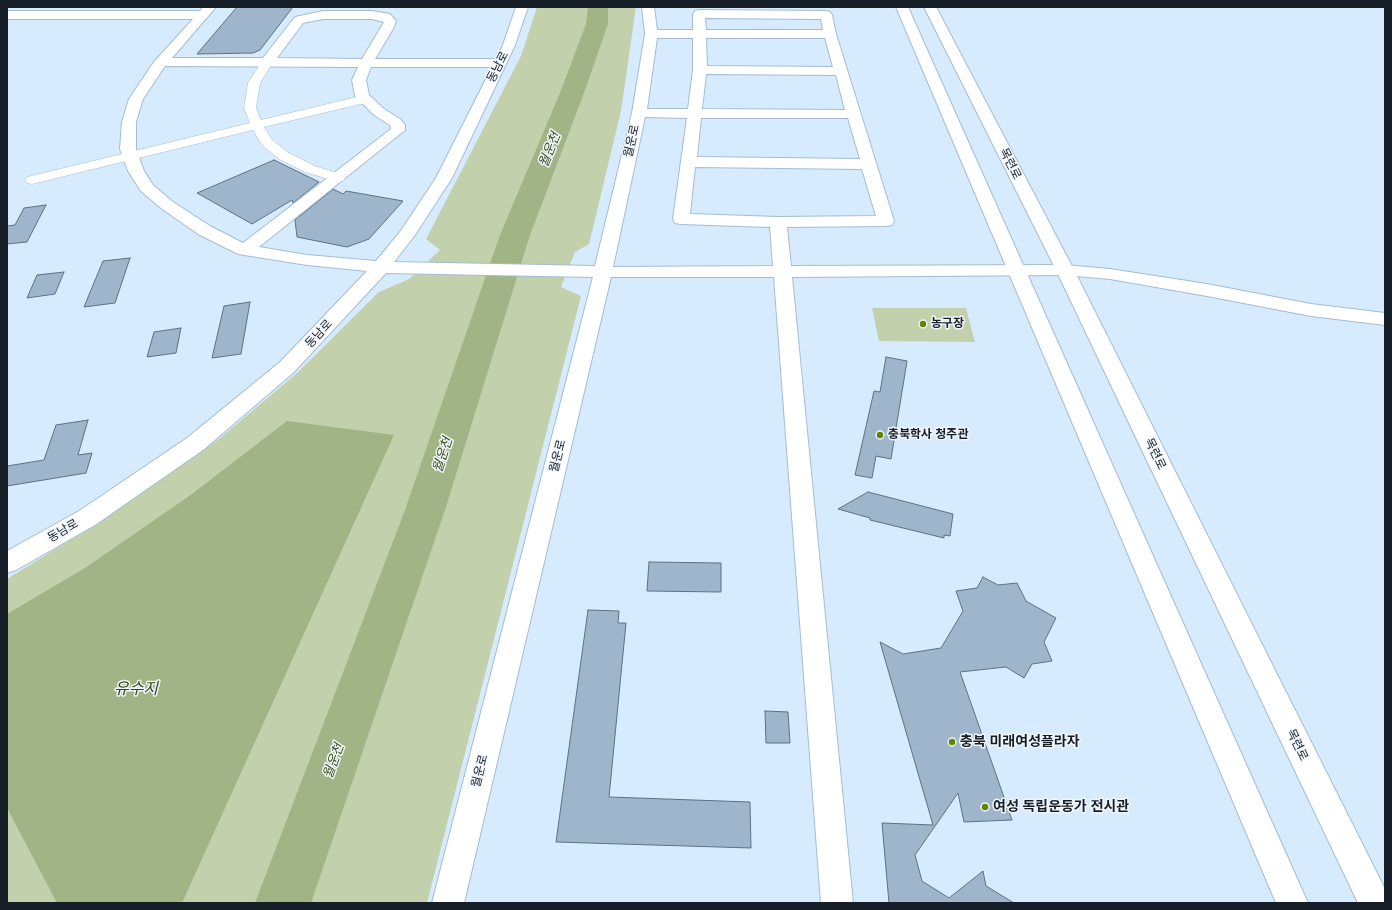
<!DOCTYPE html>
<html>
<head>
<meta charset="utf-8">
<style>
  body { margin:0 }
  #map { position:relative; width:1392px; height:910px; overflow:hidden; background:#d7ebfe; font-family:Lora,serif }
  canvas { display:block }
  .frame { position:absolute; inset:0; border:8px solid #161f27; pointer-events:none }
</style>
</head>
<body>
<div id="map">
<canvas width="1392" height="910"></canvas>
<div class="frame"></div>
</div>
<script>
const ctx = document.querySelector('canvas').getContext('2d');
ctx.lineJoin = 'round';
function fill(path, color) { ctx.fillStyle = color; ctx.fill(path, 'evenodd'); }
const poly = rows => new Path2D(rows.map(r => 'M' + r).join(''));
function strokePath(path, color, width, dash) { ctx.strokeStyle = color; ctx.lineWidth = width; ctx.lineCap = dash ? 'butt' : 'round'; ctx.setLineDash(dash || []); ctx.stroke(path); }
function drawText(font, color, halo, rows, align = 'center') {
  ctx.font = font + ' Lora,"Noto Sans KR",serif'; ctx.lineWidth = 3; ctx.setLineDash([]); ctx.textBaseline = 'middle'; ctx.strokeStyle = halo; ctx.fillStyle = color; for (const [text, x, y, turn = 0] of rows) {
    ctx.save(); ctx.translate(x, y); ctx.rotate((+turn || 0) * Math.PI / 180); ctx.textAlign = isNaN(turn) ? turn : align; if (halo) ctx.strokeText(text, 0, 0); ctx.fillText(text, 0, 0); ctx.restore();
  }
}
fill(poly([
  [537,7,636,7,621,111,589,244,575,252,561,287,581,296,427,903,7,903,7,579,113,513,219,439,297,373,379,292,409,279,440,250,426,239,521,56],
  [872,308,966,308,975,342,879,341]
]), '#c2d1ac');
fill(poly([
  [287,421,394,435,182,903,57,903,7,808,7,614,85,568,192,494]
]), '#a1b486');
fill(poly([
  [588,7,608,7,608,24,584,93,530,235,445,510,311,903,255,903,405,510,500,235,560,93,586,24,588,7]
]), '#a1b486');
const building = poly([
  [237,7,293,7,260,50,253,53,197,54,237,7],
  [274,160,319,182,293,203,292,200,252,224,197,193,274,160],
  [333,189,343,194,346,191,403,201,369,239,347,247,297,237,295,220,333,189],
  [46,205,27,242,7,244,7,226,15,225,24,208,46,205],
  [130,258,115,303,84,307,103,261,130,258],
  [64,272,55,294,27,298,37,275,64,272],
  [250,302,241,354,212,358,224,306,250,302],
  [181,328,176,353,147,357,154,332,181,328],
  [886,357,907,361,891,459,876,456,872,478,855,475,874,391,880,392,886,357],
  [88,420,78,455,92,453,86,473,7,486,7,466,44,460,56,425,88,420],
  [868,492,953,514,950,536,944,535,944,538,870,520,870,518,838,509,868,492],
  [649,562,721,563,721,592,647,591,649,562],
  [983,577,998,585,1017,583,1026,601,1056,618,1044,642,1052,661,1032,664,1024,678,1006,667,960,672,1012,820,964,822,958,793,915,855,922,881,949,898,983,871,986,886,1014,903,889,903,882,823,933,825,880,642,903,654,941,648,963,611,956,591,977,588,983,577],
  [588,610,619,611,618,623,626,623,609,797,750,802,751,848,556,842,588,610],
  [765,711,788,712,790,743,766,743,765,711]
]);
fill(building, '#9eb5cc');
strokePath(building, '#5b7186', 1);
const pedestrian = poly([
  [267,59,271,60,273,62,260,83,256,108,261,120,365,95,369,96,371,99,369,102,264,127,272,140,289,153,315,166,343,175,345,178,343,181,338,182,305,172,279,159,262,145,253,130,32,184,27,183,25,180,27,177,250,123,244,108,248,83,263,60,267,59]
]);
const minor = poly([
  [203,7,216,7,172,58,263,58,295,17,323,11,372,11,390,14,396,21,394,27,375,59,496,59,503,45,516,7,528,7,515,45,452,178,415,235,394,262,595,266,632,113,645,34,642,7,654,7,657,30,693,30,693,14,695,11,699,10,826,11,830,12,832,15,836,34,894,221,892,225,886,226,787,227,791,266,1065,265,1110,269,1207,284,1311,304,1385,313,1385,325,1311,316,1207,296,1110,279,1065,275,792,277,853,903,821,903,774,277,611,277,464,903,432,903,593,277,386,273,294,372,203,450,95,525,16,570,7,573,7,551,79,511,187,438,280,362,367,271,307,265,238,254,198,234,161,208,141,191,128,171,120,149,122,122,129,99,154,62,193,19,7,19,7,11,200,11,203,7],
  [705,18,821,19,823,30,706,30,705,18],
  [323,19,372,19,384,22,362,59,277,58,303,23,323,19],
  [657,38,693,38,693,70,688,109,647,109,657,38],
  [706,38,825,38,833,67,707,66,706,38],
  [165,66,358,67,352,80,355,96,374,115,390,125,391,129,243,243,210,226,173,202,153,185,144,171,136,149,136,122,143,99,165,66],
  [371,67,492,67,436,178,400,232,376,261,307,255,259,247,405,130,405,125,400,119,384,109,369,95,366,80,371,67],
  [706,74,836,75,845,110,702,109,706,74],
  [645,117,687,118,673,219,675,223,681,224,770,227,773,266,613,267,645,117],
  [701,118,848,118,860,159,697,157,701,118],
  [695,167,862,169,876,216,778,217,690,214,695,167]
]);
const tertiary = poly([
  [896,7,908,7,1308,903,1276,903,896,7],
  [924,7,936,7,1074,270,1385,889,1385,903,1358,903,1056,270,924,7]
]);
strokePath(pedestrian, '#a4bcd3', 1);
strokePath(minor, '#a4bcd3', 2);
strokePath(tertiary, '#a4bcd3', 2);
fill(pedestrian, '#fff');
fill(minor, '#fff');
fill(tertiary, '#fff');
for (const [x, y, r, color] of [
  [923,324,4,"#628400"],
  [880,435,4,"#628400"],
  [952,742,4,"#628400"],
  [985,807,4,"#628400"]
]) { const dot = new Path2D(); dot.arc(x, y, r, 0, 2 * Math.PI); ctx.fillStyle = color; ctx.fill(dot); strokePath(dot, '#f1f6fb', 1.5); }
drawText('12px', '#161f27', '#f1f6fb', [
  ["동남로",498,67,-63],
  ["월운로",632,141,-77],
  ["목련로",1010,164,63],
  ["동남로",319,334,-47],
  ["목련로",1155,454,64],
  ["월운로",558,456,-76],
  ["동남로",63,531,-30],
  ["목련로",1297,745,64],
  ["월운로",480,771,-76]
]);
drawText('bold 12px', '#161f27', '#f1f6fb', [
  ["농구장",931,324],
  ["충북학사 청주관",888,435]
], 'left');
drawText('italic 13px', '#364714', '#f1f6fb', [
  ["월운천",550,150,-68],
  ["월운천",443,455,-72],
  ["월운천",334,761,-70]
]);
drawText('bold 14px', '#161f27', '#f1f6fb', [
  ["충북 미래여성플라자",960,742],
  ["여성 독립운동가 전시관",993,807]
], 'left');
drawText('italic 16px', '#364714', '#f1f6fb', [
  ["유수지",136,689]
]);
</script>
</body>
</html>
